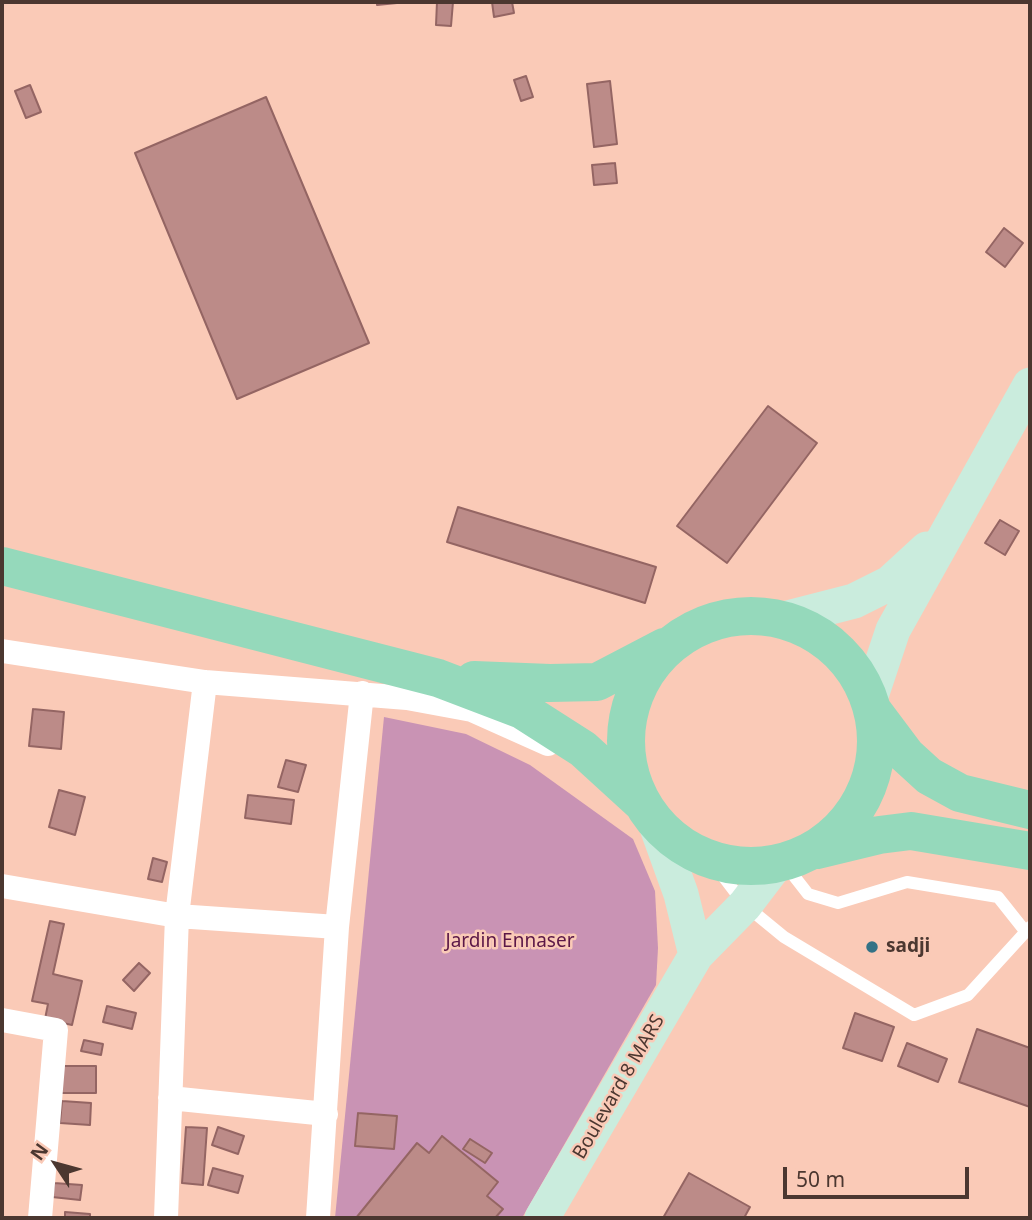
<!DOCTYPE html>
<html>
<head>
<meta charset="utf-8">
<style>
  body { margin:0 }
  #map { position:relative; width:1032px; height:1220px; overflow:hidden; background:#facab7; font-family:"Noto Sans",sans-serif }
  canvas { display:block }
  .frame { position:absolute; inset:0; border:4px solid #4b3730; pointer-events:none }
  .north { position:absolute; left:21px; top:1129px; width:70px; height:70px; -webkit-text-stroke:5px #facab7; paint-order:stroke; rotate:306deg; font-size:19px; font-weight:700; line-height:28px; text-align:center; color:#4b3730 }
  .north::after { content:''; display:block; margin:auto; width:24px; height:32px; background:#4b3730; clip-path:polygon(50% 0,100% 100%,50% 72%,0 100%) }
  .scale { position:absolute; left:783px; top:1167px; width:186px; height:32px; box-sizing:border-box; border:4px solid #4b3730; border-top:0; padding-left:9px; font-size:21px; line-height:24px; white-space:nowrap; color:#4b3730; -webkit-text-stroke:5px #facab7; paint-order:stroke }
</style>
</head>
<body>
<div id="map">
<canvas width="1032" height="1220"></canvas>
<div class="frame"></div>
<div class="north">N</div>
<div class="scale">50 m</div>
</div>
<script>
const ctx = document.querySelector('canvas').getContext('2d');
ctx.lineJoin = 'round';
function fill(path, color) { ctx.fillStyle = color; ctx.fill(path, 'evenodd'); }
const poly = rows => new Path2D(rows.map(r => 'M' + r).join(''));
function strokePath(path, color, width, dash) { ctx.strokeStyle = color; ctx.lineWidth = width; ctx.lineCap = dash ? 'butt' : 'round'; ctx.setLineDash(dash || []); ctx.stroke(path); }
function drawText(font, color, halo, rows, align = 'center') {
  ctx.font = font + ' "Noto Sans",sans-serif'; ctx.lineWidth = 5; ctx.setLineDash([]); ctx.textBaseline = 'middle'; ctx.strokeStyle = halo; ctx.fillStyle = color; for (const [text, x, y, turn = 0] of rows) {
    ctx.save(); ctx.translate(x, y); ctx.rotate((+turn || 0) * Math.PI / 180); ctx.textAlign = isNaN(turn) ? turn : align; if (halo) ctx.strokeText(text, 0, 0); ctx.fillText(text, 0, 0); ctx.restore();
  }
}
fill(poly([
  [384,717,466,734,530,765,633,839,655,891,658,948,656,985,522,1218,335,1218]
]), '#c993b4');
const building = poly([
  [377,2,407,2,377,5,377,2],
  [437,2,453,2,451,26,436,25,437,2],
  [492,2,512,2,514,13,494,17,492,2],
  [526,76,533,97,521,101,514,80,526,76],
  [610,81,617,144,594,147,587,84,610,81],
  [30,85,41,112,26,118,15,91,30,85],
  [266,97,369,343,237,399,135,153,266,97],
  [615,163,617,183,594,185,592,165,615,163],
  [1004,228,1023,243,1005,267,986,252,1004,228],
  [768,406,817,443,727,563,677,526,768,406],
  [458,507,656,567,645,603,447,542,458,507],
  [1000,520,1019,531,1005,555,985,543,1000,520],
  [33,709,64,712,61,749,29,746,33,709],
  [286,760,306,765,298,792,278,787,286,760],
  [59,790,85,797,75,835,49,827,59,790],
  [248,795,294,800,291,824,245,818,248,795],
  [153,858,167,862,162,882,148,879,153,858],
  [50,921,64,924,53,974,82,981,72,1025,45,1019,48,1004,32,1001,50,921],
  [139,963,150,973,134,991,123,980,139,963],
  [107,1006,136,1013,132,1029,103,1022,107,1006],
  [855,1013,894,1027,882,1061,843,1048,855,1013],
  [977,1029,1030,1048,1030,1107,959,1082,977,1029],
  [84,1040,103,1044,101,1055,81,1051,84,1040],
  [907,1043,947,1059,938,1082,898,1066,907,1043],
  [57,1066,96,1066,96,1093,57,1093,57,1066],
  [62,1101,91,1103,90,1125,60,1123,62,1101],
  [358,1113,397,1116,394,1149,355,1146,358,1113],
  [186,1127,207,1128,203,1185,182,1183,186,1127],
  [218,1127,244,1136,238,1154,212,1145,218,1127],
  [442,1136,498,1182,487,1196,503,1209,495,1218,356,1218,417,1143,429,1153,442,1136],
  [470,1139,492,1153,485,1163,463,1149,470,1139],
  [213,1168,243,1176,238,1193,208,1185,213,1168],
  [689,1173,750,1207,744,1218,663,1218,689,1173],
  [54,1183,82,1185,80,1200,52,1197,54,1183],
  [65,1212,90,1214,90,1218,65,1218,65,1212]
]);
fill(building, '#bc8b88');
strokePath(building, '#946563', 2);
strokePath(poly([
  [710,859,745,905,784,937,914,1015,968,995,1030,927],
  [783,862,808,894,838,903,907,882,998,897,1025,931]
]), '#fff', 12);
strokePath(poly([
  [2,651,205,682,407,698,472,710,548,744],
  [2,886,177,916,337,927],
  [2,1020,56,1030,40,1218],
  [170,1098,326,1114],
  [166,1218,177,916,205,682],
  [318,1218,337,927,362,693]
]), '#fff', 24);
strokePath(poly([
  [784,619,854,601,890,583,927,549],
  [870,699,893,630,1030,385],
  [655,822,681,894,696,955],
  [542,1218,696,955,745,905,777,863]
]), '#caecdd', 35);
strokePath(poly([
  [2,566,438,678,522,710,583,749,641,802],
  '626 741a125 125 0 1 1 250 0a125 125 0 1 1-250 0Z',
  [474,680,550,683,597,682,664,647],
  [873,711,906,755,929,776,960,793,1030,810],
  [817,850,879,835,911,831,1030,851]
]), '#95d9bb', 38);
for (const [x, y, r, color] of [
  [872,947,7,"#337286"]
]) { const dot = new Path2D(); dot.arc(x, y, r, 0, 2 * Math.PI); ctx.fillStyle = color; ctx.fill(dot); strokePath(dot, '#facab7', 2.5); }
drawText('19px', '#5b1747', '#facab7', [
  ["Jardin Ennaser",510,942]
]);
drawText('bold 19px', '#4b3730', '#facab7', [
  ["sadji",886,947]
], 'left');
drawText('19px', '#4b3730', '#facab7', [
  ["Boulevard 8 MARS",619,1087,-60]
]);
</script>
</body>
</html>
